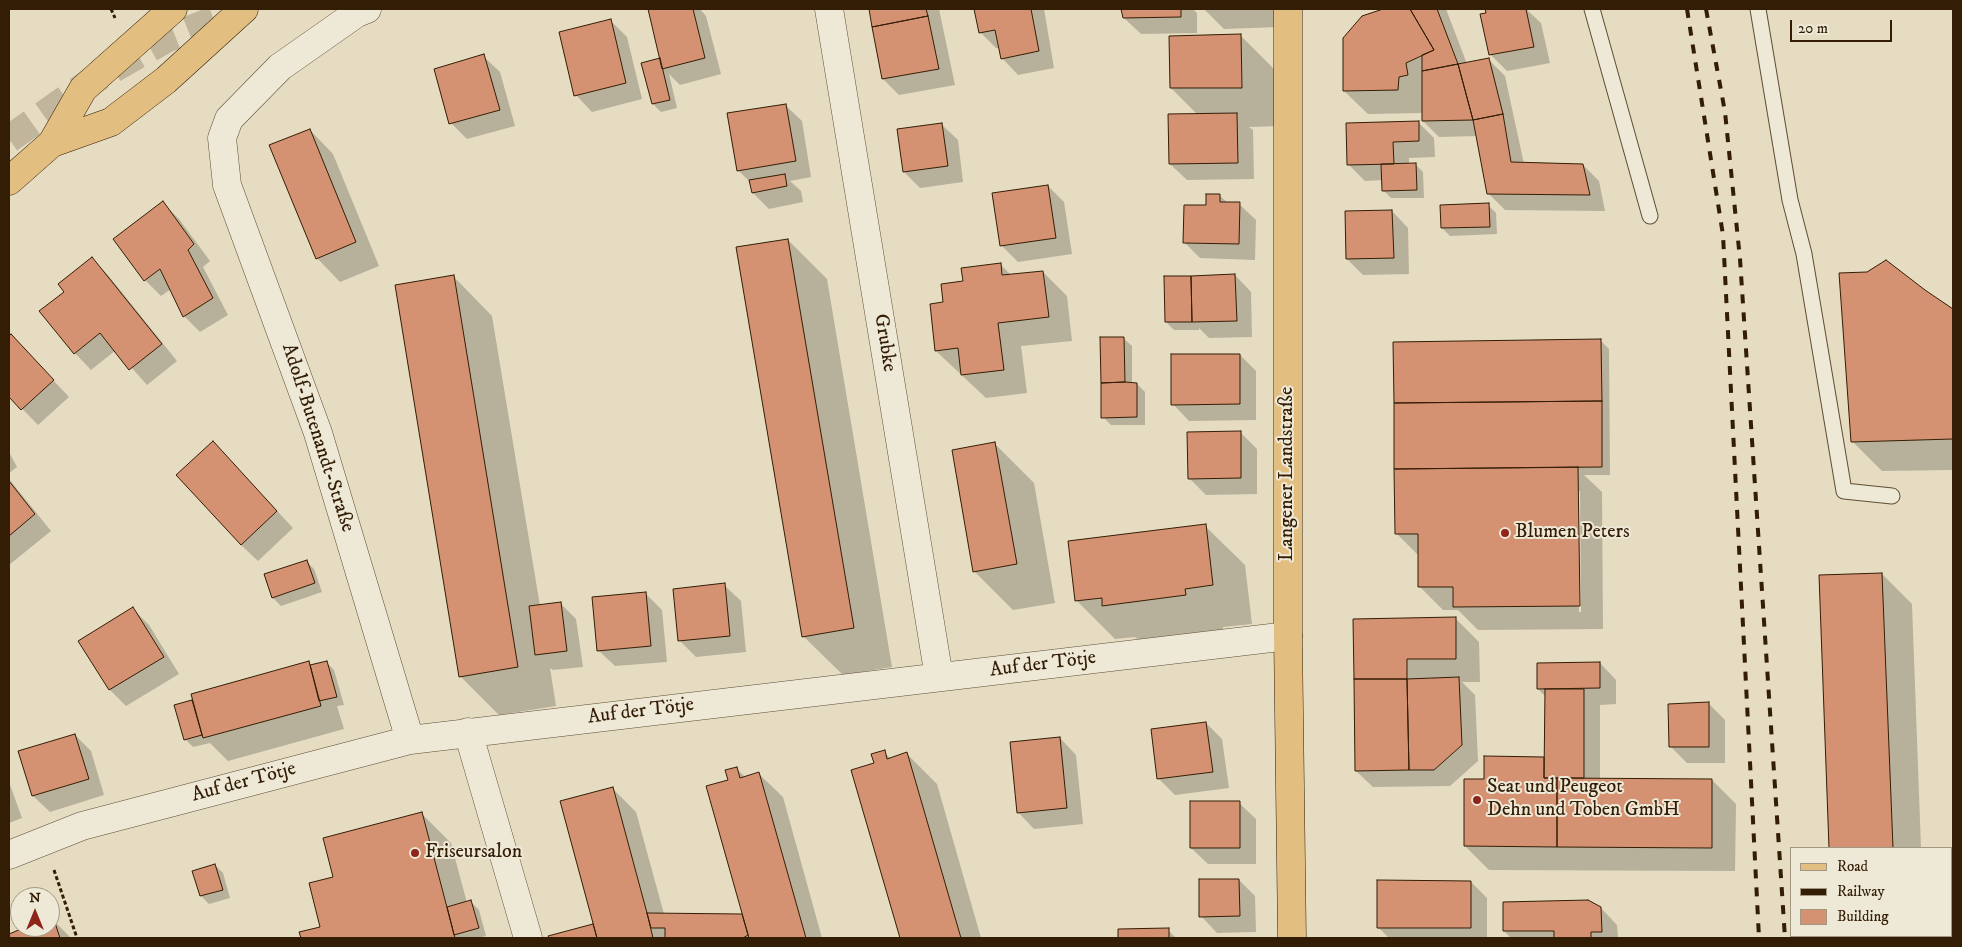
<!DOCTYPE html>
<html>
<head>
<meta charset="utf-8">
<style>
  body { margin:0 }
  #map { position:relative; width:1962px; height:947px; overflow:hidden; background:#e5dcc2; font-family:"IM FELL DW Pica",serif }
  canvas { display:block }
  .frame { position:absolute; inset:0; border:10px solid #331d04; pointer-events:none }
  .legend { position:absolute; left:1790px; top:847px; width:162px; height:90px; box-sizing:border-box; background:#eee8d7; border:1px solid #a39783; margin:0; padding:6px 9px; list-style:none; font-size:15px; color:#331d04 }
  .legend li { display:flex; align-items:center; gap:10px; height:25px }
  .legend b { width:25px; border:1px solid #a39783 }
  .north { position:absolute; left:10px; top:887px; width:50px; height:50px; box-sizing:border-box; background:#eee8d7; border:1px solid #a39783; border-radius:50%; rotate:0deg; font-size:14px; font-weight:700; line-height:20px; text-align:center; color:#331d04 }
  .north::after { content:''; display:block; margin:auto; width:18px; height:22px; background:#8f2418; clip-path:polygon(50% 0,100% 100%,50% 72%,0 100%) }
  .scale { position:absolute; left:1790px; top:20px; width:102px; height:22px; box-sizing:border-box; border:2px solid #331d04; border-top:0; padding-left:6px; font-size:15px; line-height:18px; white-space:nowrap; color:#331d04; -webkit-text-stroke:4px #eee8d7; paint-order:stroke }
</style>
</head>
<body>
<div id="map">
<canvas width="1962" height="947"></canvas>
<div class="frame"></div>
<ul class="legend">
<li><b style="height:6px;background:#e2be81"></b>Road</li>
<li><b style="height:6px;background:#331d04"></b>Railway</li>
<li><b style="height:14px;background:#d49272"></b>Building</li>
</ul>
<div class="north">N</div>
<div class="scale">20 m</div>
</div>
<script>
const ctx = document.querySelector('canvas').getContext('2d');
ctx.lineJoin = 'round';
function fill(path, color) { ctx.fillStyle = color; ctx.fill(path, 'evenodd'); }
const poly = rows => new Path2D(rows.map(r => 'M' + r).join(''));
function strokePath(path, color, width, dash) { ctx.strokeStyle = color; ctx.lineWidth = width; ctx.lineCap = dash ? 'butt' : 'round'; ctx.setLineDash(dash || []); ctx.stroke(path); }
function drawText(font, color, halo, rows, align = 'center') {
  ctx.font = font + ' "IM FELL DW Pica",serif'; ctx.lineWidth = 4; ctx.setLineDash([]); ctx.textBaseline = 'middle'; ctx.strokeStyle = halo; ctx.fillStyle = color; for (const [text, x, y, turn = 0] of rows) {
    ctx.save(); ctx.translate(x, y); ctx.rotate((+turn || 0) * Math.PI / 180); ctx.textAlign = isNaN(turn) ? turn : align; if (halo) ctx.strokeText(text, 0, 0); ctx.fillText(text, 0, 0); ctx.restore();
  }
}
fill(poly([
  [649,9,700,9,706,16,721,74,680,85,669,74,677,108,661,112,653,104,661,59],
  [870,9,939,9,955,85,899,95,883,79],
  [975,9,1044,9,1054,68,1018,75,1002,58,1000,48,996,48,980,32],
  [1122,9,1193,9,1197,13,1197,33,1141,34,1124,18],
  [1204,9,1278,9,1279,27,1224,29],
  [1387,9,1446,9,1467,64,1489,60,1505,76,1524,164,1583,165,1599,181,1605,211,1505,210,1488,193,1477,136,1439,137,1423,121,1423,113,1368,114,1344,91,1362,17],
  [1486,9,1526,9,1541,23,1550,63,1507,71,1490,54],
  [610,20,627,37,642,99,592,112,576,95],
  [1241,36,1280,75,1280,126,1249,127,1253,130,1254,179,1187,180,1170,164,1198,115,1171,88],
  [483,56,500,72,515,126,467,139,451,123],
  [785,105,802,121,811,177,790,181,801,191,803,202,769,209,753,193,751,183,738,170],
  [1418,122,1434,138,1435,157,1409,158,1409,164,1415,164,1423,172,1424,198,1391,198,1383,190,1383,180,1365,181,1349,165],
  [941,124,958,140,963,182,920,188,904,172],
  [310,130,333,154,379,266,340,282,317,258],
  [1048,186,1064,202,1072,254,1018,262,1001,245],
  [1220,196,1228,203,1239,204,1256,220,1255,260,1200,258,1184,242,1207,206],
  [163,203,179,219,210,261,203,267,228,315,200,332,184,316,171,289,161,296,145,280],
  [1488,205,1496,213,1497,234,1450,236,1442,228],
  [1392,211,1408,228,1409,274,1363,275,1347,259],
  [788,240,827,279,892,667,843,675,803,636],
  [92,259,108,275,177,361,147,385,116,350,91,370,75,353,66,292],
  [1000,264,1011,275,1043,272,1067,296,1072,341,1021,346,1027,393,986,398,936,351,945,304],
  [1235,275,1251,292,1252,337,1209,338,1199,328,1199,330,1174,330,1166,322],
  [453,276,492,316,540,606,560,603,576,619,583,667,553,670,550,668,556,706,499,715,460,676],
  [1924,291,1953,309,1953,470,1882,471,1852,441],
  [11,335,69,397,38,425,9,395,9,338],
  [1123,338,1132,346,1132,384,1137,384,1145,392,1145,425,1111,425,1103,417],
  [1601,341,1609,349,1610,475,1584,475,1602,492,1603,629,1478,630,1458,610,1443,610,1419,586,1419,556,1396,533],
  [1577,491,1580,491,1581,612,1579,612],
  [1240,355,1256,371,1256,420,1189,421,1173,404],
  [1240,432,1257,449,1257,494,1206,495,1189,478],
  [995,444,1034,483,1055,603,1013,610,974,571],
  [9,452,17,467,9,473],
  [229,459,293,528,258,561,241,545],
  [9,479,51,531,9,565],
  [1205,526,1245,565,1252,624,1223,627,1224,634,1143,644,1135,637,1115,639,1076,600],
  [306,561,314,569,322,592,281,606,273,598,266,575],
  [1882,574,1912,604,1921,848,1831,848,1821,576],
  [724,585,741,601,746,652,696,657,679,640],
  [645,593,662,610,667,662,615,666,598,650],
  [133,609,149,625,179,674,126,706,110,690,80,641],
  [1455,618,1479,642,1480,682,1462,682,1475,695,1478,761,1450,786,1373,787,1356,771,1354,621],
  [326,662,334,670,344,705,337,706,344,729,228,761,210,743,193,747,185,739,192,701,195,704,308,663,312,666],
  [1600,663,1616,680,1616,704,1600,705,1600,779,1712,780,1736,804,1735,871,1489,870,1465,846,1485,780,1544,758,1546,760,1546,697,1538,689],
  [1709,704,1725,720,1725,763,1687,763,1671,747],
  [1206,723,1222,739,1229,788,1175,795,1159,779],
  [75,735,91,751,104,795,50,812,33,796,20,752],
  [1060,738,1076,755,1083,824,1034,829,1018,812],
  [884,752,891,759,907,754,937,784,981,938,901,938,853,771,876,764],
  [736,768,745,777,759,774,783,797,822,938,550,938,595,925,612,788,636,812,664,914,744,915,729,781],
  [9,782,22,818,9,823],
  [1239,803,1256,819,1256,864,1208,864,1191,848],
  [421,813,451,843,467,903,471,902,479,910,486,936,478,938,302,938,301,933,322,928,335,877],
  [215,865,223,873,230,898,209,904,201,896,194,872],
  [1239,880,1255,896,1256,932,1217,933,1201,916],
  [1471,882,1487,898,1487,938,1389,938,1378,927],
  [1601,908,1617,925,1618,938,1511,938,1504,931],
  [54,921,71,938,9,938,9,935,23,930,22,927,50,927,50,922],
  [1119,930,1168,930,1176,938,1119,938]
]), '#0003');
const building = poly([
  [648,9,693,9,705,58,662,69,648,9],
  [869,9,926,9,928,16,872,27,869,9],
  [974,9,1031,9,1039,51,1001,59,995,30,979,33,974,9],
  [1121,9,1181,9,1181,17,1123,18,1121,9],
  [1383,9,1410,9,1434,50,1406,63,1408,75,1399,77,1398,90,1343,91,1343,38,1362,16,1383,9],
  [1410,9,1437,9,1458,64,1422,71,1422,55,1434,50,1410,9],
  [1485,9,1526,9,1534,47,1489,55,1480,14,1486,13,1485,9],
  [928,16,939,69,882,79,872,27,928,16],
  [611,19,626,83,574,96,559,32,611,19],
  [1241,34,1242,88,1170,88,1169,36,1241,34],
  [484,54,500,110,449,124,434,69,484,54],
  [660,58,670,100,652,104,641,63,660,58],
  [1489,58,1503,114,1473,120,1458,64,1489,58],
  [1458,64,1473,120,1422,121,1422,71,1458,64],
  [786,104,796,161,737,171,727,113,786,104],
  [1237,113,1238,163,1169,164,1168,114,1237,113],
  [1503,114,1511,162,1583,164,1590,195,1487,194,1473,120,1503,114],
  [1419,121,1419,141,1393,142,1394,164,1347,165,1346,123,1419,121],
  [942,123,948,166,903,172,897,129,942,123],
  [310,129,356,242,316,259,269,145,310,129],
  [1416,163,1417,190,1382,191,1381,164,1416,163],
  [785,174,787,186,752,193,749,180,785,174],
  [1048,185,1056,238,1000,246,992,193,1048,185],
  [1206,194,1220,194,1220,202,1240,202,1239,244,1183,243,1184,205,1206,205,1206,194],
  [163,201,194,244,188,250,213,298,183,317,160,269,144,281,113,239,163,201],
  [1489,203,1490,227,1441,228,1440,205,1489,203],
  [1392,210,1394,258,1346,259,1345,211,1392,210],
  [788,239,854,628,802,637,736,247,788,239],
  [92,257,162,344,129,370,100,333,74,354,39,311,64,292,58,284,92,257],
  [1886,260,1925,290,1953,309,1953,439,1851,442,1839,273,1867,272,1886,260],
  [1001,263,1002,275,1043,271,1049,317,998,323,1004,370,961,375,958,348,935,351,930,304,943,302,941,284,963,281,961,268,1001,263],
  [1235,274,1237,321,1192,322,1191,276,1235,274],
  [454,275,518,667,459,677,395,285,454,275],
  [1164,276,1191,276,1192,322,1165,322,1164,276],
  [11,334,54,380,21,410,9,397,9,336,11,334],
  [1100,337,1124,337,1125,382,1101,383,1100,337],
  [1601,339,1602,401,1394,403,1393,342,1601,339],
  [1171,354,1240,354,1240,404,1171,405,1171,354],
  [1125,382,1137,383,1137,417,1101,418,1101,383,1125,382],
  [1602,401,1602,467,1394,469,1394,403,1602,401],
  [1241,431,1241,478,1188,479,1187,432,1241,431],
  [213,441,277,511,241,545,176,475,213,441],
  [995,442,1017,564,973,572,952,450,995,442],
  [1578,467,1580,606,1453,607,1453,587,1418,587,1418,534,1395,534,1394,469,1578,467],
  [9,481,35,514,9,536,9,481],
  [1206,524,1213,585,1185,589,1186,595,1102,606,1102,598,1075,601,1068,541,1206,524],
  [307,560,315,583,272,598,264,574,307,560],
  [1882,573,1893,848,1829,848,1819,575,1882,573],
  [725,583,730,636,678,641,673,589,725,583],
  [646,592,651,646,597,651,592,597,646,592],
  [561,602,567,651,535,655,529,606,561,602],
  [133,607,164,657,109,690,78,641,133,607],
  [1456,617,1456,659,1407,659,1407,679,1354,679,1353,619,1456,617],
  [309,661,321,706,203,738,191,694,309,661],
  [327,661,337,697,319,701,310,665,327,661],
  [1600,662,1600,688,1537,689,1537,663,1600,662],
  [1459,677,1462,745,1434,770,1409,770,1407,679,1459,677],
  [1354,679,1407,679,1409,770,1355,771,1354,679],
  [1545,689,1584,689,1584,778,1544,778,1545,689],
  [192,700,202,735,184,740,174,705,192,700],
  [1709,702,1709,747,1669,747,1668,704,1709,702],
  [1206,722,1213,772,1157,779,1151,729,1206,722],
  [75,734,89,779,32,796,18,751,75,734],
  [1060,737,1067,808,1017,813,1010,742,1060,737],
  [885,750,887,759,907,752,961,938,900,938,851,770,874,763,871,754,885,750],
  [1484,756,1544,757,1544,778,1557,778,1557,847,1464,846,1464,779,1484,779,1484,756],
  [737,767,740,778,759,772,806,938,749,938,706,786,728,780,725,770,737,767],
  [1557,778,1712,779,1712,848,1557,847,1557,778],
  [613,787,647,913,653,938,597,938,560,801,613,787],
  [1190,801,1240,801,1240,848,1190,848,1190,801],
  [422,812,455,938,301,938,299,932,320,927,309,883,333,877,323,838,422,812],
  [215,864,223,890,200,896,192,871,215,864],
  [1199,879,1239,879,1240,916,1199,917,1199,879],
  [1377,880,1471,881,1471,928,1377,928,1377,880],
  [471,900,479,928,454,935,447,907,471,900],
  [1588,900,1601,907,1602,932,1591,932,1591,938,1554,938,1554,931,1503,931,1503,902,1588,900],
  [647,913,742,914,748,935,743,938,665,938,665,928,651,928,647,913],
  [54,920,60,938,9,938,9,934,21,929,20,927,50,927,50,921,54,920],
  [593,924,597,938,549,938,548,936,593,924],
  [1169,928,1169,938,1118,938,1118,929,1169,928]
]);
fill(building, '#d49272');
strokePath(building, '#331d04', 1);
strokePath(poly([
  [9,139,90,82,166,39,242,9]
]), '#c1b69c', 28, [28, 14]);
const lane = poly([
  [1592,9,1650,216],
  [1758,9,1790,200,1804,254,1844,491,1892,496]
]);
const street = poly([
  [367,9,357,13,280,67,229,119,222,138,227,185,318,433,410,740],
  [829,9,939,677],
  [468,732,528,938],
  [9,855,82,826,410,740,1288,636]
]);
const primary = poly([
  [1288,9,1288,636,1292,938],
  [52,143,111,122,166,80,244,9],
  [9,181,52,143,83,89,173,9]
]);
strokePath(lane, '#604d34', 17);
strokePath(street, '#604d34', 29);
strokePath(primary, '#331d04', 29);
strokePath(poly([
  [111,9,115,18],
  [54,870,77,938]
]), '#331d04', 3, [4, 2.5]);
strokePath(lane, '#eee8d7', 15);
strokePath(street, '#eee8d7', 28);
strokePath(primary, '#e2be81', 28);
strokePath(poly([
  [1687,9,1723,235,1759,938],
  [1706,9,1725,112,1740,259,1785,938]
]), '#331d04', 4, [9, 9]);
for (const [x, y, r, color] of [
  [1505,533,5,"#8f2418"],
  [1477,800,5,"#8f2418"],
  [415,853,5,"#8f2418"]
]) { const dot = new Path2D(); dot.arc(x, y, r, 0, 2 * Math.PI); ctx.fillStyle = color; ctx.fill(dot); strokePath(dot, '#eee8d7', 2); }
drawText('20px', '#331d04', '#eee8d7', [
  ["Grubke",884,343,81],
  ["Adolf-Butenandt-Straße",317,438,72],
  ["Langener Landstraße",1288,474,-90],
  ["Auf der Tötje",1043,665,-7],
  ["Auf der Tötje",641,712,-7],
  ["Auf der Tötje",244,783,-15]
]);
drawText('20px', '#331d04', '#eee8d7', [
  ["Blumen Peters",1515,533],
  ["Seat und Peugeot",1487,788],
  ["Dehn und Toben GmbH",1487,811],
  ["Friseursalon",425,853]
], 'left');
</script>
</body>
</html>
